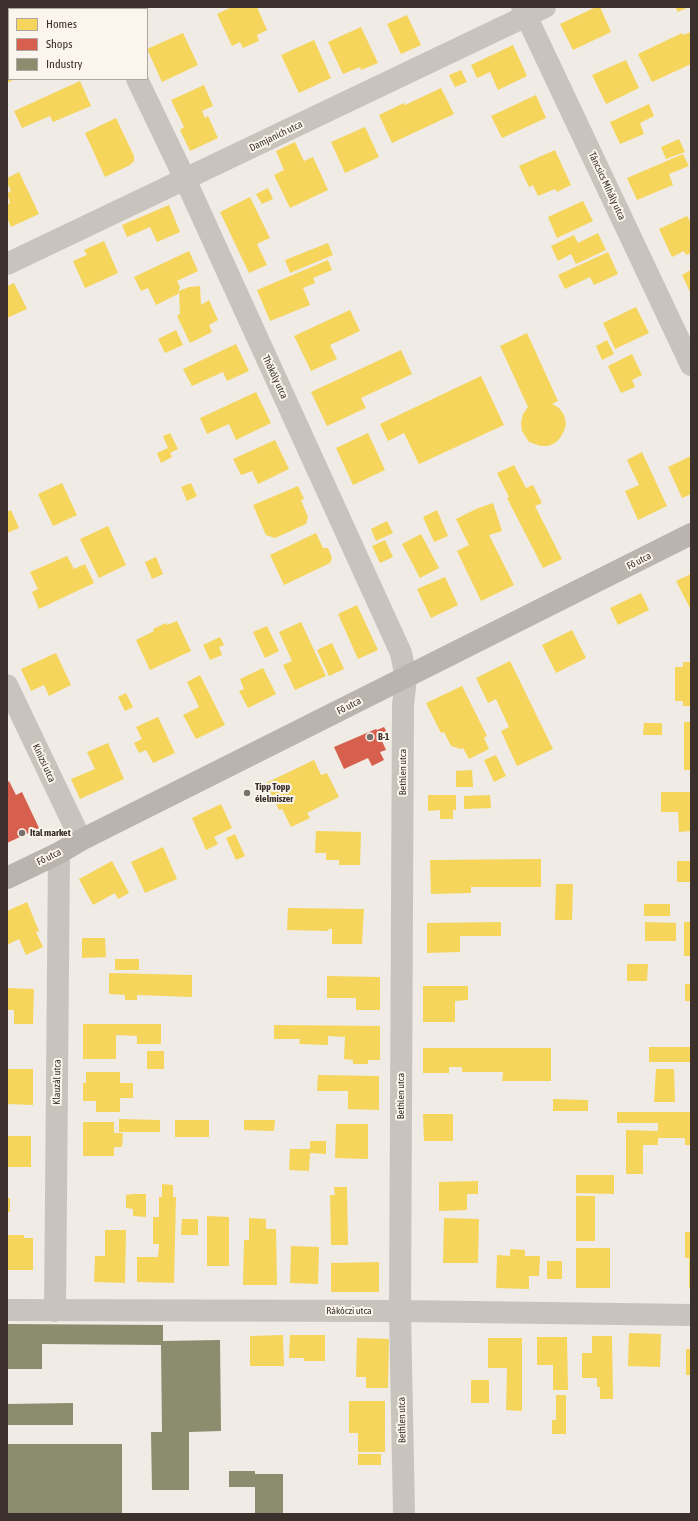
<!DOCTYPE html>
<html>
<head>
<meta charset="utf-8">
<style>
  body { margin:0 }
  #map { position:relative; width:698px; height:1521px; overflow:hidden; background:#f0ebe5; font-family:"Asap Condensed",sans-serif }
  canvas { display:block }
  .frame { position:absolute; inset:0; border:8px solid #3b302b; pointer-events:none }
  .legend { position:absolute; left:8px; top:8px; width:140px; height:72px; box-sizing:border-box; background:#fbf5ee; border:1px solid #aea6a0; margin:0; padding:5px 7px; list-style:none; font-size:12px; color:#3b302b }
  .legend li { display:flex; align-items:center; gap:8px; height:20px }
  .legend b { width:20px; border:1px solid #aea6a0 }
</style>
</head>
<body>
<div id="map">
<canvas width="698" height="1521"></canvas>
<div class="frame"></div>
<ul class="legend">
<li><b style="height:11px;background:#f6d55c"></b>Homes</li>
<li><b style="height:11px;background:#d6604d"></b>Shops</li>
<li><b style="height:11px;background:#8c8c6e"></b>Industry</li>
</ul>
</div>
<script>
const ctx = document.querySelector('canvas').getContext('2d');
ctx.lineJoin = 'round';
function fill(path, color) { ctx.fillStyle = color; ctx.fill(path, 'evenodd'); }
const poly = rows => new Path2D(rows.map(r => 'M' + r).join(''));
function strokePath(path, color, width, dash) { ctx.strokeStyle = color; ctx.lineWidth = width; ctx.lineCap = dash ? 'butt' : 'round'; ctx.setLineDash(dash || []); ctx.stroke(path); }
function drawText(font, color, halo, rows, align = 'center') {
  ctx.font = font + ' "Asap Condensed",sans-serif'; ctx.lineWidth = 4; ctx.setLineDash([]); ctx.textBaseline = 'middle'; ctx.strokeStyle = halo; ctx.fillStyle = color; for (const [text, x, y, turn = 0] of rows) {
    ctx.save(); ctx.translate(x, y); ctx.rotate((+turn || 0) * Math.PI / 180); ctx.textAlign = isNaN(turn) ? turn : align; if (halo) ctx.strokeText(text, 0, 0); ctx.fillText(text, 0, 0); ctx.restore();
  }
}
fill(poly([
  [123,7,149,7,144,9,124,9],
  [232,7,257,7,267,30,257,35,259,41,243,48,240,42,232,46,217,14],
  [596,7,600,7,611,32,573,50,560,24],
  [675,7,689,7,678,12],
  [407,15,421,45,401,54,387,24],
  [361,27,378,63,361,70,360,67,343,74,328,42],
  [691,32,691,64,652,82,638,54,682,33,683,35],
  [183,33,198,65,162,82,147,49],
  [314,40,331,78,299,93,281,55],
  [513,45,527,76,498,90,490,72,477,78,471,65],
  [9,48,9,79,12,79,13,80,7,83,7,49],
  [626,60,639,88,606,104,592,75],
  [461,70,467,82,455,87,449,75],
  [80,81,91,106,53,122,50,116,22,128,14,111],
  [204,85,213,106,202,111,205,118,208,116,218,138,190,151,180,130,184,127,171,100],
  [441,88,454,114,392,143,379,115,404,103,405,105],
  [536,95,546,118,502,138,491,116],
  [649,104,654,116,640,123,644,134,620,144,610,122],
  [116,118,134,156,134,161,130,165,105,177,85,133],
  [365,127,379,157,345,173,331,142],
  [679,139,685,152,666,159,661,147],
  [295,142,304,161,313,157,328,190,290,208,274,175,284,170,276,151],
  [555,150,571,185,557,192,555,189,538,196,533,185,529,187,519,166],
  [683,154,689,166,669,174,673,185,637,200,627,178],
  [19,172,39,214,11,227,7,218,7,205,10,203,7,193,11,191,7,182,7,178],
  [268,188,273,199,262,204,256,194],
  [250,197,270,238,257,244,267,265,249,273,220,212],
  [583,201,593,221,557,238,548,217],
  [169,205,180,232,157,242,150,227,127,237,122,225],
  [687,216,691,223,691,253,686,255,684,251,672,257,659,229],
  [598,233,606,250,576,264,571,254,558,261,551,246,574,235,578,243],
  [104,241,118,273,85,288,73,261,87,255,84,250],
  [328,243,333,255,290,273,285,260],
  [189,251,198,271,177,281,180,287,178,294,156,305,148,288,141,291,134,277],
  [608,252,618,274,594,285,590,277,565,289,558,275],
  [328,260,332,270,313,278,315,283,303,288,310,305,270,321,257,290],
  [691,270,691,294,682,275],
  [14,283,27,309,7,318,7,286],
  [200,286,201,305,209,300,218,320,209,325,212,332,190,343,177,316,180,314,179,291,189,287],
  [636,307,649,333,615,349,603,323],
  [350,310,360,331,330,345,337,359,311,371,294,336],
  [176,330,183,345,165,353,158,339],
  [527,333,558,401,552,404,559,408,564,415,566,424,564,431,560,438,555,443,548,446,541,446,529,442,522,431,521,423,523,414,528,407,500,346],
  [607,340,614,354,602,360,596,346],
  [236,344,249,371,227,381,223,372,192,386,183,369],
  [401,350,412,374,361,398,366,408,327,426,311,392],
  [632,354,642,375,632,380,635,387,621,393,608,366],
  [481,376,504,425,419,464,404,433,388,441,380,424],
  [256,392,271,423,236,440,229,424,207,434,200,418],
  [170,433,178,449,170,453,172,457,161,463,157,453,168,448,163,436],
  [368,433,385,470,353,485,336,448],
  [275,440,289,469,258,484,252,471,241,475,233,459],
  [642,452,667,506,638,520,625,491,639,485,627,460],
  [691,456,691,494,682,498,668,467],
  [514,465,526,488,533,485,542,503,535,506,562,559,543,568,507,498,509,497,497,473],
  [62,483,77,515,53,526,38,494],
  [191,483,197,496,187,501,181,487],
  [298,486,304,499,301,500,308,517,306,524,275,538,266,535,253,505],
  [493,503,502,531,489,535,514,585,481,601,457,551,469,545,456,519,476,509],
  [11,510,19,528,7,533,7,512],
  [437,510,448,536,434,542,423,517],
  [387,521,393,533,376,541,371,529],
  [108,526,126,565,99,578,80,539],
  [316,533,323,548,328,548,332,558,330,563,284,585,270,555],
  [421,534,439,568,420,578,402,544],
  [385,540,393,557,380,563,372,546],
  [67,556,74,569,85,564,94,583,39,609,32,592,38,589,30,572],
  [156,557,163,574,152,579,145,562],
  [691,574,691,608,690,608,676,581],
  [445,577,458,605,431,618,417,589],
  [641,593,649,610,618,625,610,608],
  [357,605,378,650,358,659,338,614],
  [177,621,191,651,150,670,136,640,154,631,153,629,166,623,167,625],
  [301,622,326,676,295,690,283,665,292,661,279,632],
  [267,626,279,651,265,658,253,632],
  [572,630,586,658,556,673,542,645],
  [220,637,224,645,219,647,222,655,210,660,203,645],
  [332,643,344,669,329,676,317,650],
  [56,653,71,685,49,696,44,685,31,691,21,669],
  [510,661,553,749,517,766,501,731,509,727,496,699,488,703,476,678],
  [683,662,691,662,691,706,683,706,683,701,675,701,675,667,683,667],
  [263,668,276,694,248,708,239,691,244,689,240,679],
  [200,675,225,725,196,739,183,715,199,707,187,682],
  [462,686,487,736,484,738,489,749,469,759,463,748,461,749,451,746,444,732,441,733,426,703],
  [126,693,133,707,125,711,118,697],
  [158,717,175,753,153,763,146,750,139,753,134,743,142,739,136,727],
  [684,722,691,722,691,770,684,770],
  [644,723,662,723,662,735,643,735],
  [108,743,124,779,80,799,71,779,95,769,87,752],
  [496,755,506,776,494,782,484,760],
  [314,760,321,775,327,773,339,797,307,813,310,818,291,827,282,809,279,810,266,783],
  [472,770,473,787,456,787,456,771],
  [661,792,691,792,691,831,679,832,678,812,661,812],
  [428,795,456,795,456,810,453,810,453,819,440,819,440,810,428,811],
  [490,795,491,808,464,809,464,796],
  [221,804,232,828,214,837,218,844,206,850,192,818],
  [316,831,361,832,360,865,339,865,339,860,326,860,326,853,315,853],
  [235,834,245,856,236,860,226,838],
  [163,847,177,879,145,893,131,862],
  [541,859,541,887,471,887,471,893,431,894,430,860],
  [112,861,129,893,118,899,115,893,93,905,79,879],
  [677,861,691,861,691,882,677,882],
  [556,884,573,884,572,920,555,920],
  [27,902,39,931,36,932,43,947,26,955,19,939,7,945,7,911],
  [644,904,670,904,670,916,644,916],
  [288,908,364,909,362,944,332,944,332,929,328,929,329,931,287,930],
  [501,922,501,936,460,936,460,952,427,953,427,923],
  [645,922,676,923,676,941,645,941],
  [684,922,691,922,691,956,684,956],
  [82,938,105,938,106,957,82,958],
  [115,959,139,959,139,970,115,970],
  [627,964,648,964,647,981,627,981],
  [109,973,192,975,192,997,137,995,137,1000,125,1000,125,995,109,994],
  [327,976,380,977,380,1010,356,1010,356,998,327,998],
  [685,984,691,984,691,1001,685,1001],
  [423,986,468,986,468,1000,455,1001,455,1022,423,1022],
  [7,988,34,989,33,1024,14,1024,14,1010,7,1010],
  [83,1024,161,1024,161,1044,137,1044,137,1036,116,1035,116,1059,83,1059],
  [274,1025,380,1026,380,1060,368,1060,368,1064,353,1064,353,1060,344,1059,345,1037,328,1036,328,1045,299,1044,300,1039,274,1039],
  [649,1047,691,1047,691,1062,649,1062],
  [423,1048,551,1048,551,1081,502,1081,503,1072,462,1072,462,1067,449,1067,449,1073,423,1073],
  [147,1051,164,1051,164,1069,147,1069],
  [7,1069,33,1069,33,1105,7,1104],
  [656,1069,674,1069,675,1102,654,1102],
  [86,1072,120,1072,120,1083,133,1083,133,1098,120,1098,120,1112,96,1112,96,1101,83,1101,83,1083,86,1083],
  [318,1075,379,1076,379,1110,348,1109,348,1091,317,1091],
  [553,1099,588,1100,588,1111,553,1111],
  [617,1112,691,1112,691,1145,685,1145,685,1138,658,1138,658,1145,643,1145,643,1174,626,1174,626,1130,658,1131,658,1123,617,1123],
  [423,1114,453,1114,453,1141,424,1141],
  [119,1119,160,1120,160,1132,119,1132],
  [175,1120,209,1120,209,1137,175,1137],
  [244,1120,275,1120,274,1131,244,1130],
  [83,1122,114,1122,114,1133,123,1133,122,1147,114,1147,114,1156,83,1156],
  [336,1124,368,1124,368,1159,335,1158],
  [7,1136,31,1136,31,1167,7,1167],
  [310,1141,326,1141,326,1154,310,1153,309,1171,289,1170,290,1149,310,1149],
  [576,1175,614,1175,614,1194,576,1193],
  [478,1181,478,1194,467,1194,467,1210,439,1211,439,1182],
  [162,1184,173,1185,173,1197,176,1197,174,1283,137,1282,137,1257,158,1257,159,1244,153,1244,153,1217,159,1217,159,1197,162,1197],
  [334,1187,347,1187,348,1245,331,1245,330,1195,335,1195],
  [133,1194,146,1194,146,1217,133,1216,133,1209,126,1208,126,1195],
  [576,1196,595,1196,595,1241,576,1241],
  [7,1198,10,1198,10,1212,7,1212],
  [207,1216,229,1217,229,1266,207,1266],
  [249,1218,266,1219,266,1229,276,1229,277,1285,243,1285,244,1240,249,1240],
  [444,1218,479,1219,478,1263,443,1263],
  [182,1219,198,1219,198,1235,181,1235],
  [105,1230,126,1230,125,1283,94,1282,95,1256,105,1256],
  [685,1232,691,1232,691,1288,689,1288,689,1258,685,1258],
  [8,1235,24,1235,24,1238,33,1238,33,1270,7,1270,7,1238,8,1238],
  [291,1246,319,1247,318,1284,290,1283],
  [576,1248,610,1248,610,1288,576,1288],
  [510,1249,525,1250,525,1256,540,1256,539,1276,529,1276,529,1289,496,1288,497,1255,510,1256],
  [547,1261,562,1261,562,1279,547,1279],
  [379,1262,379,1292,331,1292,331,1263],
  [629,1333,661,1334,660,1367,628,1366],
  [283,1335,284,1366,250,1366,250,1336],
  [290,1335,325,1335,325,1361,304,1361,304,1358,289,1358],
  [592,1336,612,1336,613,1399,600,1399,600,1387,597,1387,597,1378,582,1378,582,1353,592,1353],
  [537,1337,567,1337,568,1390,553,1390,553,1365,537,1365],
  [357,1338,389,1339,388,1388,366,1388,366,1377,356,1377],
  [488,1338,522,1338,522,1411,506,1410,507,1368,488,1368],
  [686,1349,691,1349,691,1375,686,1375],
  [471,1380,489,1380,489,1403,471,1403],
  [556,1395,566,1395,566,1434,552,1434,552,1420,556,1420],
  [349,1401,385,1401,385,1452,358,1452,358,1433,349,1433],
  [358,1454,381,1454,381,1465,358,1465]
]), '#f6d55c');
fill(poly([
  [384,727,390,738,382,741,386,750,380,752,384,760,372,766,368,758,344,769,334,747,376,729,377,730],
  [9,781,16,795,22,792,39,828,7,843,7,783]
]), '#d6604d');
fill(poly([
  [7,1324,163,1325,163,1341,220,1340,221,1431,189,1432,189,1490,152,1490,151,1432,162,1432,161,1345,42,1344,42,1369,7,1369],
  [73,1403,73,1425,7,1425,7,1404],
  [7,1444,122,1444,122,1514,7,1514],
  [229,1471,255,1471,255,1474,283,1474,283,1514,255,1514,255,1487,229,1487]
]), '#8c8c6e');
strokePath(poly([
  [103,7,104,9],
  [522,7,691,365],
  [137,79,185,179,401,653,406,678,403,705,400,1311,404,1514],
  [7,264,545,7],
  [7,685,81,840],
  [7,1310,400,1311,691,1315],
  [55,1311,59,853]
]), '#c9c3be', 22);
strokePath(poly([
  [7,878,59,853,81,840,691,534]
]), '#bab3ae', 22);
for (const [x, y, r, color] of [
  [370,737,4,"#7a716c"],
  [247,793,4,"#7a716c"],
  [22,833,4,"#7a716c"]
]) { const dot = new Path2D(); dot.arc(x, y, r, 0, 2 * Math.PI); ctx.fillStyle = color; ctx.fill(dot); strokePath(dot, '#fbf5ee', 1.5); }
drawText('10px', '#3b302b', '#fbf5ee', [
  ["Damjanich utca",276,136,-26],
  ["Táncsics Mihály utca",607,186,65],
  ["Thököly utca",275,377,65],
  ["Fő utca",639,561,-27],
  ["Fő utca",349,706,-27],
  ["Kinizsi utca",44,763,65],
  ["Bethlen utca",403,772,-90],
  ["Fő utca",49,857,-26],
  ["Klauzál utca",57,1082,-89],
  ["Bethlen utca",401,1096,-90],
  ["Rákóczi utca",349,1311],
  ["Bethlen utca",402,1420,-91]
]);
drawText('bold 10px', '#3b302b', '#fbf5ee', [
  ["B-1",378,737],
  ["Tipp Topp",255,787],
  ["élelmiszer",255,799],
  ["Ital market",30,833]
], 'left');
</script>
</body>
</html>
